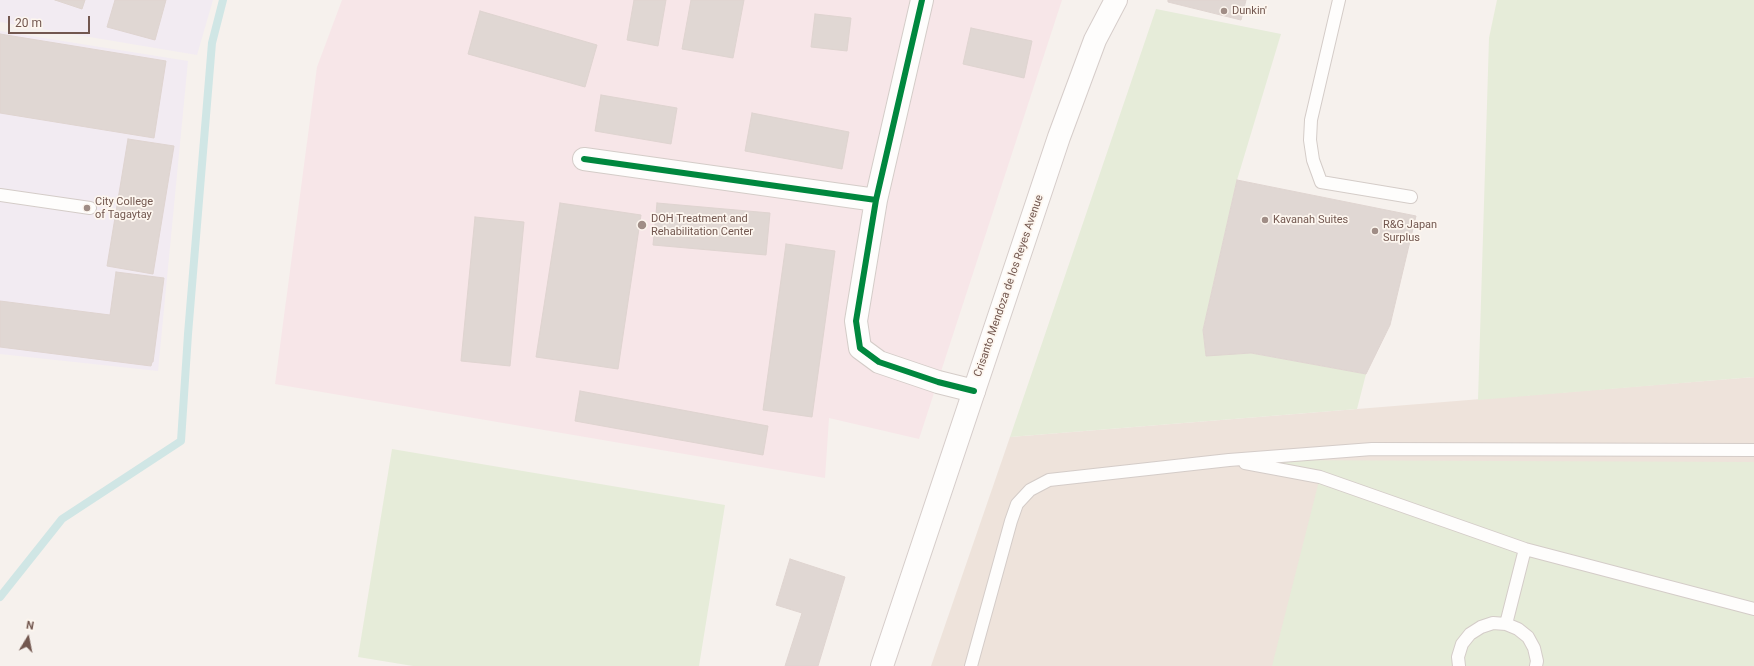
<!DOCTYPE html>
<html>
<head>
<meta charset="utf-8">
<style>
  body { margin:0 }
  #map { position:relative; width:1754px; height:666px; overflow:hidden; background:#f6f1ed; font-family:Roboto,sans-serif }
  canvas { display:block }
  .north { position:absolute; left:8px; top:618px; width:40px; height:40px; -webkit-text-stroke:3px #fdf6ef; paint-order:stroke; rotate:10deg; font-size:11px; font-weight:700; line-height:16px; text-align:center; color:#72574f }
  .north::after { content:''; display:block; margin:auto; width:14px; height:18px; background:#72574f; clip-path:polygon(50% 0,100% 100%,50% 72%,0 100%) }
  .scale { position:absolute; left:8px; top:16px; width:82px; height:18px; box-sizing:border-box; border:2px solid #72574f; border-top:0; padding-left:5px; font-size:12px; line-height:14px; white-space:nowrap; color:#72574f; -webkit-text-stroke:3px #fdf6ef; paint-order:stroke }
</style>
</head>
<body>
<div id="map">
<canvas width="1754" height="666"></canvas>
<div class="north">N</div>
<div class="scale">20 m</div>
</div>
<script>
const ctx = document.querySelector('canvas').getContext('2d');
ctx.lineJoin = 'round';
function fill(path, color) { ctx.fillStyle = color; ctx.fill(path, 'evenodd'); }
const poly = rows => new Path2D(rows.map(r => 'M' + r).join(''));
function strokePath(path, color, width, dash) { ctx.strokeStyle = color; ctx.lineWidth = width; ctx.lineCap = dash ? 'butt' : 'round'; ctx.setLineDash(dash || []); ctx.stroke(path); }
function drawText(font, color, halo, rows, align = 'center') {
  ctx.font = font + ' Roboto,sans-serif'; ctx.lineWidth = 3.5; ctx.setLineDash([]); ctx.textBaseline = 'middle'; ctx.strokeStyle = halo; ctx.fillStyle = color; for (const [text, x, y, turn = 0] of rows) {
    ctx.save(); ctx.translate(x, y); ctx.rotate((+turn || 0) * Math.PI / 180); ctx.textAlign = isNaN(turn) ? turn : align; if (halo) ctx.strokeText(text, 0, 0); ctx.fillText(text, 0, 0); ctx.restore();
  }
}
fill(poly([
  [1754,377,1754,666,931,666,1010,437]
]), '#eee3db');
fill(poly([
  [0,0,213,0,197,55,0,22],
  [0,31,188,61,158,371,0,354]
]), '#f2ebf2');
fill(poly([
  [342,0,1062,0,919,439,829,418,825,478,275,384,317,67]
]), '#f7e6e8');
fill(poly([
  [1497,0,1754,0,1754,377,1478,400,1489,38],
  [1156,9,1281,34,1237,180,1203,330,1206,355,1251,353,1366,374,1357,409,1010,437],
  [392,449,725,505,699,666,413,666,358,657],
  [1248,460,1754,462,1754,666,1272,666,1320,477]
]), '#e6ecd9');
strokePath(poly([
  [0,597,62,519,181,441,188,334,212,43,223,0]
]), '#d0e6e5', 8);
const building = poly([
  [55,0,85,0,82,9,55,0],
  [115,0,166,0,155,40,107,27,115,0],
  [634,0,666,0,658,46,627,40,634,0],
  [691,0,744,0,733,58,682,49,691,0],
  [1168,0,1246,0,1241,20,1168,2,1168,0],
  [480,11,597,45,585,87,468,54,480,11],
  [815,14,851,18,847,51,811,47,815,14],
  [971,28,1032,41,1024,78,963,64,971,28],
  [0,34,166,61,154,138,0,113,0,34],
  [601,95,677,108,671,144,595,131,601,95],
  [752,113,849,132,842,169,745,151,752,113],
  [128,139,174,146,153,274,107,266,128,139],
  [1237,180,1416,216,1390,325,1366,374,1251,353,1206,356,1203,330,1237,180],
  [560,203,641,215,618,369,536,357,560,203],
  [657,203,770,213,766,255,653,245,657,203],
  [475,217,524,222,510,366,461,361,475,217],
  [786,244,835,251,812,417,763,410,786,244],
  [116,272,164,278,153,362,152,362,151,366,0,347,0,301,110,315,116,272],
  [580,391,768,426,763,455,575,421,580,391],
  [790,559,845,577,818,666,785,666,802,613,776,605,790,559]
]);
fill(building, '#e0d7d3');
strokePath(building, '#dfd4d0', 1);
const service = poly([
  [1339,0,1311,120,1310,140,1313,160,1321,182,1411,197],
  [0,195,90,208],
  [1245,463,1320,477,1525,549,1754,609],
  [1506,624,1525,549],
  [971,666,1011,521,1017,504,1030,490,1049,480,1229,460,1372,449,1754,450],
  [1459,666,1458,657,1462,644,1470,634,1481,627,1493,623,1506,624,1518,629,1528,637,1534,648,1537,661,1536,666]
]);
const minor = poly([
  [922,0,876,200,856,321,860,348,879,362,938,382,974,391],
  [584,159,876,200]
]);
const secondary = poly([
  [882,666,1059,137,1095,40,1116,0]
]);
strokePath(service, '#d4ccc8', 14);
strokePath(minor, '#d4ccc8', 24);
strokePath(secondary, '#d6cdca', 24);
strokePath(service, '#fefdfc', 12);
strokePath(minor, '#fefdfc', 22);
strokePath(secondary, '#fefdfc', 22);
strokePath(poly([
  [922,0,876,200,856,321,860,348,879,362,938,382,974,391],
  [584,159,876,200]
]), '#00873e', 6);
for (const [x, y, r, color] of [
  [1224,11,4,"#a08d86"],
  [87,208,4,"#a08d86"],
  [1265,220,4,"#a08d86"],
  [642,225,5,"#a08d86"],
  [1375,231,4,"#a08d86"]
]) { const dot = new Path2D(); dot.arc(x, y, r, 0, 2 * Math.PI); ctx.fillStyle = color; ctx.fill(dot); strokePath(dot, '#fdf6ef', 1.5); }
drawText('11px', '#72574f', '#fdf6ef', [
  ["Dunkin'",1232,11],
  ["City College",95,202],
  ["of Tagaytay",95,215],
  ["DOH Treatment and",651,219],
  ["Rehabilitation Center",651,232],
  ["Kavanah Suites",1273,220],
  ["R&G Japan",1383,225],
  ["Surplus",1383,238]
], 'left');
drawText('11px', '#72574f', '#fdf6ef', [
  ["Crisanto Mendoza de los Reyes Avenue",1009,286,-71]
]);
</script>
</body>
</html>
